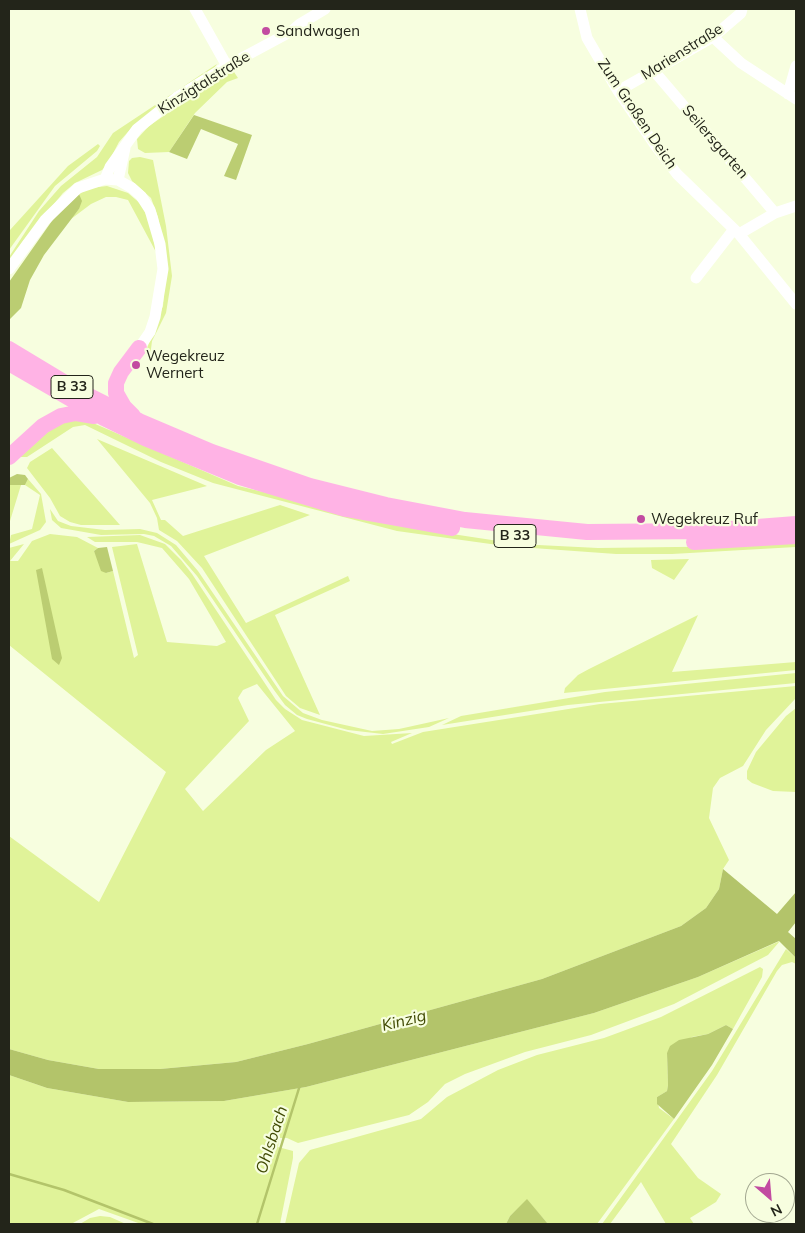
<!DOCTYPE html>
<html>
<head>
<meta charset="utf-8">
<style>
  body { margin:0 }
  #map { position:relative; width:805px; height:1233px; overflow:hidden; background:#f7fedf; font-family:Mulish,sans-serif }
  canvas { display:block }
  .frame { position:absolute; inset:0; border:10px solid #23251a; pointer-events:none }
  .north { position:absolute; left:745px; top:1173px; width:50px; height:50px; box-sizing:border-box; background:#f7fedf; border:1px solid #a2a790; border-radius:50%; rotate:153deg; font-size:14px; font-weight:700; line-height:20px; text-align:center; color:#23251a }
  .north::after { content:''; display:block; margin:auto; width:18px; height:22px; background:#c24ba1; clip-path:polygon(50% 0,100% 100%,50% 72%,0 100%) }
</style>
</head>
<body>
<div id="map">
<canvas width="805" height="1233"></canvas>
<div class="frame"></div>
<div class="north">N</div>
</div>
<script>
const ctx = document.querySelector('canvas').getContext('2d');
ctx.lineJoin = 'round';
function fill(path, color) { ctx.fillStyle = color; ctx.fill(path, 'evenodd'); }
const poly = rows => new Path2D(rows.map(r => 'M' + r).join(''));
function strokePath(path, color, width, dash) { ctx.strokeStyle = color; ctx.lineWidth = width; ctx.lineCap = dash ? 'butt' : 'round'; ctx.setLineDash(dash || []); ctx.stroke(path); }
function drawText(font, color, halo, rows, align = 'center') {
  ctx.font = font + ' Mulish,sans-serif'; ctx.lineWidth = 4.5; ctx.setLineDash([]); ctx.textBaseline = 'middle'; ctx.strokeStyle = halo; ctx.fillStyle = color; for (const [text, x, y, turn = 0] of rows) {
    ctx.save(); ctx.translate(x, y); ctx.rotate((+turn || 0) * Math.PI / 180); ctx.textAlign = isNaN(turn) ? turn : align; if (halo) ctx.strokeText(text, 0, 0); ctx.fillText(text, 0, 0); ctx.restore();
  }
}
fill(poly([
  [217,64,213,70,134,125,119,142,107,165,102,170,75,183,63,193,23,241,9,262,9,257,39,211,61,186,97,157,113,133],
  [232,69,238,78,227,82,195,113,169,152,145,153,138,149,137,139,149,126],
  [98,144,100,146,97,151,55,186,9,250,10,230,68,166],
  [140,157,153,160,166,226,172,276,166,313,152,341,150,357,146,351,163,306,166,268,158,217,151,198,132,181,128,173,129,161,132,158],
  [107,186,128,193,142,205,150,223,156,252,128,200,116,197,106,197,91,204,71,219,79,209,79,194,90,188],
  [77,416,238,486,426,530,518,544,598,548,755,546,796,541,796,547,672,554,616,554,505,546,397,531,213,483,161,462,85,425,73,427,27,457,19,457,53,422],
  [97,439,207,486,152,500,161,520,165,520,183,536,280,505,310,515,204,556,246,623,348,576,350,581,275,615,320,715,300,708,286,696,202,568,177,541,159,530,157,518,150,503],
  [52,448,120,525,81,525,70,522,60,516,50,498,27,468,30,462],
  [28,479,41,494,46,522,40,530,9,544,11,535,32,529,40,495,25,485],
  [9,485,21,485,10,521,9,519],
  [50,509,58,521,71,526,105,530,140,529,157,533,176,545,198,571,283,696,303,713,322,720,372,731,399,729,449,718,429,727,383,734,348,730,307,719,297,715,285,705,274,690,197,576,171,546,154,536,144,534,101,535,61,528,52,520],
  [50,534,77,537,98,548,94,551,106,573,113,571,134,658,138,655,112,547,137,544,167,642,217,646,226,642,189,579,162,548,137,542,95,542,87,537,140,535,165,544,181,560,192,574,276,700,285,709,302,720,364,736,412,733,391,742,392,744,423,732,600,704,796,686,796,698,766,730,743,766,720,778,713,788,709,818,729,860,723,869,719,889,706,908,681,926,542,979,308,1044,236,1062,160,1069,99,1069,48,1060,9,1049,9,836,99,902,166,772,9,645,9,548,24,544,10,561,18,561,32,541],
  [257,684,295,731,266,750,203,811,185,789,249,721,238,698,243,690],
  [689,559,674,580,652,568,651,560],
  [698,615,672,672,796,662,796,670,564,693,565,688,578,675,589,669],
  [796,673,796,683,568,705,442,725,461,716,605,692],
  [796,708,796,792,773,791,752,783,747,779,747,771,756,752,786,716],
  [780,941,768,955,674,1004,591,1035,525,1052,465,1074,445,1084,428,1102,409,1115,298,1143,287,1138,279,1138,278,1147,293,1151,293,1158,280,1224,141,1224,99,1209,71,1224,9,1224,9,1075,47,1088,128,1102,224,1101,306,1087,594,1013,698,977],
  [786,949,796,958,796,964,792,962,782,965,777,971,717,1075,671,1144,698,1178,721,1194,716,1202,690,1218,694,1224,666,1224,641,1182,610,1224,602,1224,712,1071],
  [760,967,763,969,762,977,733,1029,726,1025,708,1034,692,1037,667,1053,668,1085,667,1091,657,1097,659,1108,674,1119,597,1224,548,1224,527,1200,510,1216,506,1224,285,1224,299,1163,310,1150,421,1119,447,1097,498,1070,537,1055,604,1038,661,1017],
  [100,1216,110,1217,126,1224,80,1224,90,1218]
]), '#e0f399');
fill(poly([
  [194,115,252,135,236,180,224,176,238,144,201,129,187,159,169,152],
  [79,194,82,201,79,209,44,255,30,280,21,308,9,320,9,282,54,218],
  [17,474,25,475,28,479,25,485,9,485,9,478],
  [107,547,113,571,106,573,101,571,94,551,98,548],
  [42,568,62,658,59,665,52,659,36,570],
  [726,1025,733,1029,712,1065,674,1119,657,1104,657,1097,667,1091,668,1085,667,1053,670,1046,679,1040,708,1034],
  [527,1199,548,1224,506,1224,510,1216]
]), '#bbcd72');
fill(poly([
  [723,869,777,914,796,892,796,922,788,932,796,939,796,958,779,941,698,977,594,1013,306,1087,224,1101,128,1102,47,1088,9,1075,9,1049,48,1060,99,1069,160,1069,236,1062,308,1044,542,979,681,926,706,908,719,889]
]), '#b3c46a');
strokePath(poly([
  [9,1174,64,1190,153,1224],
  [257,1224,300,1085]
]), '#b3c46a', 2.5);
strokePath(poly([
  [195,9,227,66],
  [580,9,587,38,618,91,655,145,677,174,739,234,796,304],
  [713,37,741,63,796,99],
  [654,71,775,213],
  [618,91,713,37,741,13,742,9],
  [788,94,796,66],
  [105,179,110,167,137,129,177,97,227,66,292,31,300,24,325,9],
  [118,180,125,148],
  [739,234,775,213,796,206],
  [9,269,45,220,78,188,105,179,118,180,132,188,141,196,150,210,160,244,163,269,155,317,150,332,139,348],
  [696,278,734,229]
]), '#fff', 11);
strokePath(poly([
  [9,349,77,390,139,421,212,452,310,486,386,505,465,520,587,532,705,531,796,524],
  [9,363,104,418,145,438,240,477,346,509,452,528],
  [133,416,124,407,116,393,116,383,121,372,139,348],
  [9,457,43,426,61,416,76,413,94,416],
  [694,542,796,536]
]), '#ffb3e5', 16);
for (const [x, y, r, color] of [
  [266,31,5,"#c24ba1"],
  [136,365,5,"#c24ba1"],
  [641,519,5,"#c24ba1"]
]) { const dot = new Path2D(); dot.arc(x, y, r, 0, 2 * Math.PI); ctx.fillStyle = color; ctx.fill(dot); strokePath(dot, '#f7fedf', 2); }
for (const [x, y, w] of [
  [72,387,42],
  [515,536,42]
]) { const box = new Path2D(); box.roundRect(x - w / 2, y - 11.5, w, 23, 4); ctx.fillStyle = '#f7fedf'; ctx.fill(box); strokePath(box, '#23251a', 1); }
drawText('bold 14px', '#23251a', null, [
  ["B 33",72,387],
  ["B 33",515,536]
]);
drawText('15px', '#23251a', '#f7fedf', [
  ["Sandwagen",276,31],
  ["Wegekreuz",146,356],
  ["Wernert",146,373],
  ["Wegekreuz Ruf",651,519]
], 'left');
drawText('15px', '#23251a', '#f7fedf', [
  ["Marienstraße",682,52,-32],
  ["Kinzigtalstraße",204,83,-32],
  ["Zum Großen Deich",637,114,56],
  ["Seilersgarten",715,142,49]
]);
drawText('italic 16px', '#404a03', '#f7fedf', [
  ["Kinzig",404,1021,-14],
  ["Ohlsbach",272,1140,-72]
]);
</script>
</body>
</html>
